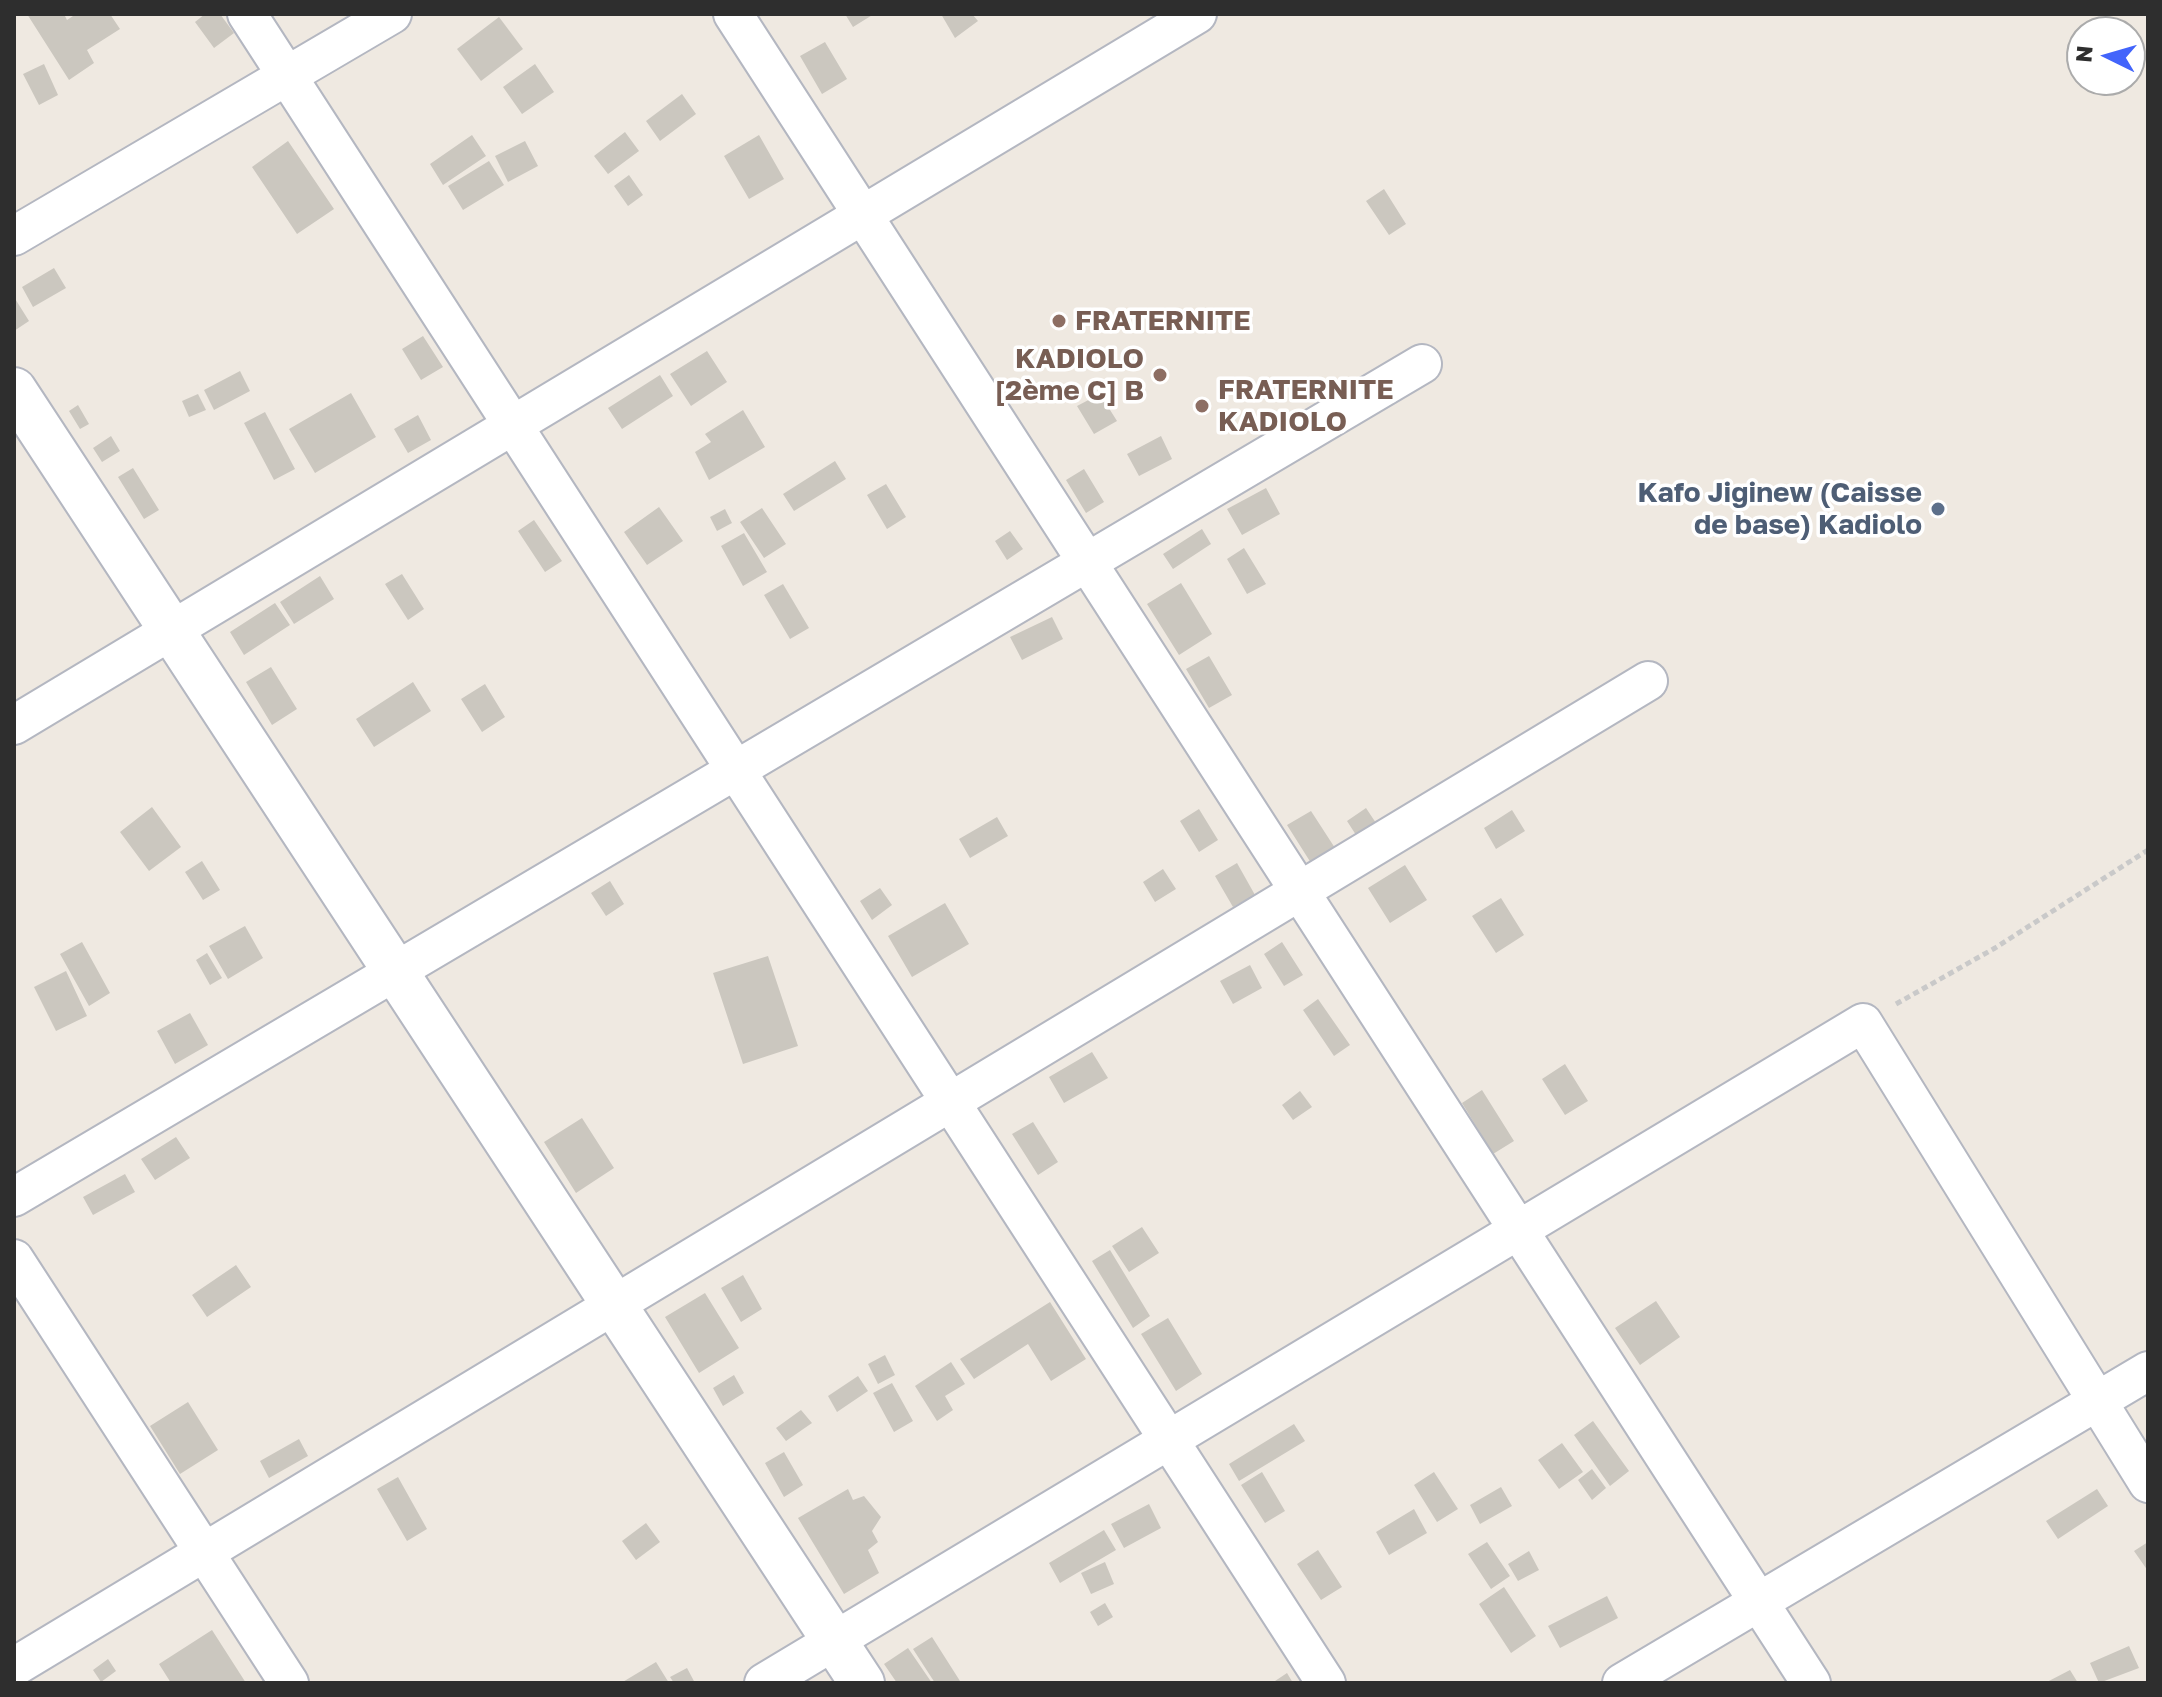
<!DOCTYPE html>
<html>
<head>
<meta charset="utf-8">
<style>
  body { margin:0 }
  #map { position:relative; width:2162px; height:1697px; overflow:hidden; background:#efe9e1; font-family:"Golos Text",sans-serif }
  canvas { display:block }
  .frame { position:absolute; inset:0; border:16px solid #2e2e2e; pointer-events:none }
  .north { position:absolute; left:2066px; top:16px; width:80px; height:80px; box-sizing:border-box; background:#fff; border:2px solid #ababab; border-radius:50%; rotate:275deg; font-size:22px; font-weight:700; line-height:32px; text-align:center; color:#2e2e2e }
  .north::after { content:''; display:block; margin:auto; width:28px; height:36px; background:#4264fb; clip-path:polygon(50% 0,100% 100%,50% 72%,0 100%) }
</style>
</head>
<body>
<div id="map">
<canvas width="2162" height="1697"></canvas>
<div class="frame"></div>
<div class="north">N</div>
</div>
<script>
const ctx = document.querySelector('canvas').getContext('2d');
ctx.lineJoin = 'round';
function fill(path, color) { ctx.fillStyle = color; ctx.fill(path, 'evenodd'); }
const poly = rows => new Path2D(rows.map(r => 'M' + r).join(''));
function strokePath(path, color, width, dash) { ctx.strokeStyle = color; ctx.lineWidth = width; ctx.lineCap = dash ? 'butt' : 'round'; ctx.setLineDash(dash || []); ctx.stroke(path); }
function drawText(font, color, halo, rows, align = 'center') {
  ctx.font = font + ' "Golos Text",sans-serif'; ctx.lineWidth = 7; ctx.setLineDash([]); ctx.textBaseline = 'middle'; ctx.strokeStyle = halo; ctx.fillStyle = color; for (const [text, x, y, turn = 0] of rows) {
    ctx.save(); ctx.translate(x, y); ctx.rotate((+turn || 0) * Math.PI / 180); ctx.textAlign = isNaN(turn) ? turn : align; if (halo) ctx.strokeText(text, 0, 0); ctx.fillText(text, 0, 0); ctx.restore();
  }
}
fill(poly([
  [27,14,64,14,67,20,76,14,110,14,120,29,87,50,94,63,69,80],
  [205,14,220,14,234,33,214,48,195,22],
  [845,14,874,14,853,27],
  [941,14,972,14,978,21,955,38],
  [499,17,523,49,481,81,457,49],
  [825,42,847,79,822,94,800,56],
  [44,64,58,95,39,105,23,74],
  [535,64,554,92,522,114,503,87],
  [682,94,696,114,660,141,646,121],
  [625,132,639,151,608,174,594,156],
  [472,135,486,156,443,185,430,164],
  [759,135,784,179,749,199,724,156],
  [288,141,334,209,297,234,252,167],
  [525,141,538,166,508,182,495,156],
  [489,161,504,185,463,210,448,186],
  [629,175,643,195,628,206,614,186],
  [1384,189,1406,224,1389,235,1366,201],
  [54,268,66,288,33,307,22,287],
  [14,297,29,321,14,331],
  [423,336,443,367,421,380,402,349],
  [707,351,727,382,691,406,670,374],
  [240,371,250,391,214,410,204,390],
  [660,375,673,396,622,429,608,408],
  [351,393,376,437,315,473,289,429],
  [198,394,206,410,189,417,182,401],
  [1100,394,1117,421,1094,434,1077,406],
  [78,405,89,424,80,429,69,411],
  [743,410,765,447,709,480,695,452,711,442,705,434],
  [265,412,295,469,274,480,244,423],
  [418,415,431,440,408,453,394,429],
  [111,436,120,451,102,462,93,448],
  [1161,436,1172,459,1139,476,1127,454],
  [835,461,846,479,794,511,783,494],
  [133,468,159,510,144,519,118,477],
  [1084,469,1104,502,1086,513,1066,480],
  [886,484,906,517,887,529,867,495],
  [1266,488,1280,514,1242,535,1227,509],
  [659,507,683,541,647,565,624,532],
  [762,508,786,544,764,558,740,522],
  [725,509,732,523,717,531,710,517],
  [534,520,562,561,545,572,518,531],
  [1202,529,1211,544,1173,569,1163,554],
  [1010,531,1023,549,1007,560,995,541],
  [744,533,767,572,743,586,721,546],
  [1244,548,1266,584,1247,594,1227,559],
  [402,574,424,609,408,620,385,584],
  [320,576,334,599,294,624,280,602],
  [1181,583,1212,634,1179,655,1147,604],
  [783,584,809,628,790,639,764,595],
  [275,603,290,625,244,655,230,632],
  [1052,617,1063,639,1022,660,1010,637],
  [1209,656,1232,695,1209,708,1186,669],
  [271,667,297,709,272,725,246,682],
  [413,682,431,711,374,747,356,719],
  [485,684,505,717,482,732,461,699],
  [152,807,181,847,149,871,120,832],
  [1366,808,1376,823,1356,835,1347,821],
  [1199,809,1218,840,1199,852,1180,821],
  [1512,810,1525,831,1496,849,1484,828],
  [1311,811,1335,848,1311,863,1287,825],
  [997,817,1008,836,970,858,959,839],
  [202,861,220,890,203,900,185,872],
  [1237,863,1255,895,1233,907,1215,876],
  [1405,865,1427,900,1390,923,1368,888],
  [1163,869,1176,889,1155,902,1143,882],
  [610,881,624,904,606,916,591,893],
  [880,888,892,905,872,920,860,901],
  [1501,898,1524,935,1496,953,1472,916],
  [945,903,969,944,912,977,888,936],
  [245,926,263,958,228,979,209,946],
  [82,942,110,993,89,1006,60,954],
  [1282,942,1303,975,1284,986,1264,954],
  [207,953,222,978,210,985,196,960],
  [768,956,798,1046,743,1064,713,973],
  [1250,965,1262,988,1233,1004,1220,981],
  [66,971,87,1016,56,1031,34,987],
  [1318,999,1350,1045,1334,1056,1303,1010],
  [190,1013,208,1045,175,1064,157,1031],
  [1092,1052,1108,1078,1064,1103,1049,1077],
  [1565,1064,1588,1101,1565,1115,1542,1079],
  [1482,1090,1514,1141,1493,1154,1462,1103],
  [1300,1091,1312,1107,1293,1120,1282,1105],
  [582,1118,614,1168,576,1193,544,1142],
  [1033,1122,1058,1162,1038,1175,1012,1134],
  [176,1137,190,1158,155,1180,141,1159],
  [125,1174,135,1192,93,1215,83,1197],
  [1142,1227,1159,1253,1129,1272,1112,1246],
  [1110,1250,1150,1316,1133,1328,1092,1261],
  [236,1265,251,1287,207,1317,192,1295],
  [743,1275,762,1309,741,1322,721,1288],
  [705,1293,739,1348,699,1373,665,1317],
  [1656,1301,1680,1337,1640,1365,1615,1328],
  [1050,1302,1086,1359,1051,1381,1028,1344,974,1379,960,1359],
  [1168,1318,1202,1374,1176,1391,1141,1334],
  [885,1355,895,1375,878,1384,868,1364],
  [951,1362,965,1384,945,1396,953,1410,937,1421,915,1386],
  [734,1375,744,1393,723,1406,713,1388],
  [858,1376,868,1391,837,1412,828,1396],
  [892,1383,913,1421,894,1432,873,1393],
  [188,1402,218,1450,180,1474,150,1426],
  [801,1410,812,1423,786,1441,776,1428],
  [1593,1421,1629,1471,1610,1486,1574,1435],
  [1294,1424,1305,1441,1239,1481,1229,1464],
  [299,1439,308,1456,269,1478,260,1461],
  [1562,1443,1583,1472,1559,1489,1538,1460],
  [784,1452,803,1485,784,1497,765,1463],
  [1592,1469,1606,1488,1592,1500,1578,1480],
  [1262,1472,1285,1511,1265,1523,1241,1485],
  [1434,1472,1458,1509,1437,1522,1414,1485],
  [398,1477,427,1529,407,1541,377,1489],
  [1501,1487,1512,1506,1480,1524,1470,1505],
  [848,1489,853,1500,864,1496,881,1517,872,1531,878,1542,868,1550,879,1573,844,1594,798,1518],
  [2097,1489,2108,1506,2058,1539,2046,1521],
  [1149,1504,1161,1528,1124,1548,1111,1524],
  [1414,1509,1427,1533,1389,1555,1376,1532],
  [646,1523,660,1542,636,1560,622,1541],
  [1104,1530,1116,1550,1060,1583,1049,1563],
  [1487,1542,1510,1576,1491,1589,1468,1554],
  [2148,1542,2148,1571,2134,1551],
  [1318,1550,1342,1587,1321,1600,1297,1564],
  [1529,1551,1539,1570,1518,1581,1508,1564],
  [1105,1562,1114,1584,1091,1594,1081,1573],
  [1504,1587,1536,1636,1511,1653,1479,1604],
  [1607,1596,1618,1618,1560,1648,1548,1626],
  [1105,1603,1113,1617,1098,1626,1090,1612],
  [212,1630,246,1683,171,1683,159,1664],
  [932,1637,960,1681,956,1683,935,1683,913,1649],
  [2129,1646,2139,1668,2099,1683,2090,1663],
  [908,1648,932,1683,897,1683,884,1664],
  [108,1659,116,1671,101,1682,93,1670],
  [656,1662,669,1683,621,1683],
  [687,1668,695,1683,674,1683,670,1677],
  [2070,1670,2078,1683,2045,1683],
  [1287,1673,1293,1683,1272,1683]
]), '#cbc7bf');
const street = poly([
  [247,14,1326,1683],
  [733,14,1811,1683],
  [14,236,392,14],
  [14,725,1197,14],
  [14,1197,1422,364],
  [14,1259,289,1683],
  [14,1667,1648,681],
  [764,1683,1863,1023,2148,1483],
  [1622,1683,2148,1371]
]);
const secondary = poly([
  [14,390,862,1683]
]);
strokePath(street, '#b4b7c1', 42);
strokePath(secondary, '#b4b7c1', 48);
strokePath(poly([
  [1896,1004,1995,948,2148,850]
]), '#c9c9c9', 5, [6, 4]);
strokePath(street, '#fff', 38);
strokePath(secondary, '#fff', 44);
for (const [x, y, r, color] of [
  [1059,321,8,"#8d6e63"],
  [1160,375,8,"#8d6e63"],
  [1202,406,8,"#8d6e63"],
  [1938,509,8,"#5c6f8a"]
]) { const dot = new Path2D(); dot.arc(x, y, r, 0, 2 * Math.PI); ctx.fillStyle = color; ctx.fill(dot); strokePath(dot, '#fff', 3); }
drawText('bold 28px', '#785e54', '#fff', [
  ["FRATERNITE",1075,321],
  ["KADIOLO",1144,359,"right"],
  ["[2ème C] B",1144,391,"right"],
  ["FRATERNITE",1218,390],
  ["KADIOLO",1218,422]
], 'left');
drawText('bold 28px', '#4e5e75', '#fff', [
  ["Kafo Jiginew (Caisse",1922,493],
  ["de base) Kadiolo",1922,525]
], 'right');
</script>
</body>
</html>
